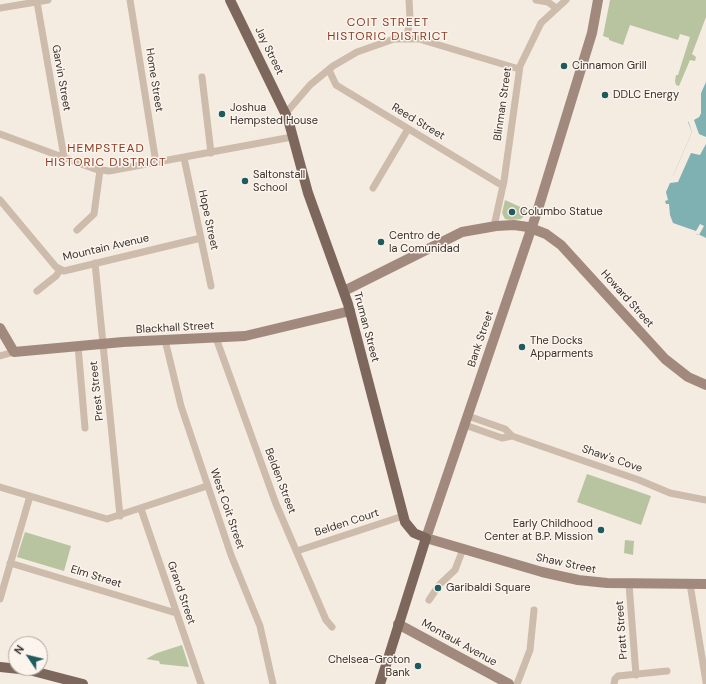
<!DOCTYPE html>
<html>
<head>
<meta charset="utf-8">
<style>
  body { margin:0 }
  #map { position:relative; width:706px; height:684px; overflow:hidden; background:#f4ebe1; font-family:"DM Sans",sans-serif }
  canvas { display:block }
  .north { position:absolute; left:8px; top:636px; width:40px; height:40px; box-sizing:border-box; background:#fbf5ee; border:1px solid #aea6a0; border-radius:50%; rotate:305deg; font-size:11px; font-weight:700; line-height:16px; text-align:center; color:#3b302b }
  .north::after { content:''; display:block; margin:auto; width:14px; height:18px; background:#1f5a5e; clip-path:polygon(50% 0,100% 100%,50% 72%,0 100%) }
</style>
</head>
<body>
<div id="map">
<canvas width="706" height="684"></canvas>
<div class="north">N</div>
</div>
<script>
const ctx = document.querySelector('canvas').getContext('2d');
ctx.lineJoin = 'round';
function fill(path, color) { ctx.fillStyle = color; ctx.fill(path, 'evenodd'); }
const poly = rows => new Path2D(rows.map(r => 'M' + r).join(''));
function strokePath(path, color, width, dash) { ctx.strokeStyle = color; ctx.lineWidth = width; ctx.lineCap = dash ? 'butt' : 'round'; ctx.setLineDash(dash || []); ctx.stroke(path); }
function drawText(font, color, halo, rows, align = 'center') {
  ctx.font = font + ' "DM Sans",sans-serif'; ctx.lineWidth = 3; ctx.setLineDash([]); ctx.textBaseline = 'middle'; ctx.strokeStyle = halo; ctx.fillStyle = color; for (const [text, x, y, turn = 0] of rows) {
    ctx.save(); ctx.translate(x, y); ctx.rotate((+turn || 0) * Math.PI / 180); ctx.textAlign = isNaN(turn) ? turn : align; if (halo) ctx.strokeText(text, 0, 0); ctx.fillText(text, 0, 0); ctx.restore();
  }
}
fill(poly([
  [610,0,706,0,706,17,692,54,696,57,695,61,690,60,679,86,676,85,675,81,676,75,678,75,690,37,680,34,678,40,630,25,623,45,609,40,609,38,603,36],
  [505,200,527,210,524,216,521,219,510,220,505,219,502,213],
  [587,474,651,496,641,525,577,502],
  [25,532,71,546,64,571,17,557],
  [625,540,634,541,633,555,624,553],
  [182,645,189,667,160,664,159,661,146,659,157,653]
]), '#b8c4a0');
fill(poly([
  [706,82,706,238,700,235,672,230,664,205,665,177,673,176,692,132,688,122,699,117,701,113,701,93]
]), '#7fb0b2');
fill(poly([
  [706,80,701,93,701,113,699,117,694,120,699,134,706,137,706,144,700,155,691,153,678,182,670,183,666,192,668,200,665,201,666,204,669,204,670,215,673,223,696,231,700,224,704,226,699,235,696,234,695,236,687,236,674,232,663,224,660,214,663,203,661,194,663,176,673,176,692,132,688,120,698,115,699,92]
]), '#f4ebe1');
strokePath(poly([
  [130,0,156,163],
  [536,0,548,2,556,8],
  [37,2,64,157],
  [0,8,48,0],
  [407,37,410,19,409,0],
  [329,70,336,85,503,186],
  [202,77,211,153],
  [286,113,310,85,333,66,357,52,394,39,419,39,519,69],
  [0,134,95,169,109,171,292,137],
  [184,158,211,286],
  [373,188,408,129],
  [0,200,56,267,64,271,201,238],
  [494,226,504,181,520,66,541,23,566,0],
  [77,230,94,214,100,170],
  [95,263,120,516],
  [37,291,56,276,60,270],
  [216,338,276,504,326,620,332,627],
  [165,340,181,406,231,555,260,626,273,684],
  [78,346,85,428],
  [0,356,14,352],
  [468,416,505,429,512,436,639,480,670,493,706,500],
  [465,425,502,438,512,436],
  [0,487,107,519,207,486],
  [141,509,201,684],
  [297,551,403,516],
  [10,563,176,613],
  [629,584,636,675],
  [690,584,706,682],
  [0,599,30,496],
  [429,600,439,585,455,570,463,549],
  [517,684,530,650,534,610],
  [614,684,615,679,618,676,667,671]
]), '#cdbbac', 7);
strokePath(poly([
  [598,0,592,33,538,209,426,538,542,572,578,580,607,583,706,584],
  [344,291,462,232,496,226,514,225,528,227,546,234,561,245,665,359,688,377,706,385],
  [0,328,14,352,123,342,245,336,350,311],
  [398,624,509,684]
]), '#a18a7d', 10);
strokePath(poly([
  [230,0,288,119,308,193,348,304,405,522,414,533,426,538,380,684],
  [0,667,29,670,83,684]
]), '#7d675c', 10);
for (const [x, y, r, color] of [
  [564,66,4,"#1f5a5e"],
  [605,95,4,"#1f5a5e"],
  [222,114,4,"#1f5a5e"],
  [245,181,4,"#1f5a5e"],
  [512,212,4,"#1f5a5e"],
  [381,242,4,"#1f5a5e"],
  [522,347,4,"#1f5a5e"],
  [601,530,4,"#1f5a5e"],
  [438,588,4,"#1f5a5e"],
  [418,666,4,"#1f5a5e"]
]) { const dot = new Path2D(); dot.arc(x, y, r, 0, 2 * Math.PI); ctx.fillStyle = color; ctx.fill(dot); strokePath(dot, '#fbf5ee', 1.5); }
drawText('11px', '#3b302b', '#fbf5ee', [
  ["Jay Street",269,51,64],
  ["Garvin Street",61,78,80],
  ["Home Street",154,80,81],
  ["Blinman Street",503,104,-82],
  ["Reed Street",418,122,31],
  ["Hope Street",208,220,78],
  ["Mountain Avenue",106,248,-13],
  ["Howard Street",627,299,48],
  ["Truman Street",366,327,75],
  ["Blackhall Street",175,328,-3],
  ["Bank Street",481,339,-71],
  ["Prest Street",97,391,-96],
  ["Shaw's Cove",612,459,19],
  ["Belden Street",280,481,69],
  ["West Coit Street",227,509,71],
  ["Belden Court",347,523,-18],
  ["Shaw Street",566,564,12],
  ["Elm Street",96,577,17],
  ["Grand Street",181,593,71],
  ["Pratt Street",622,630,-94],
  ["Montauk Avenue",459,643,29]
]);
drawText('11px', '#3b302b', '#fbf5ee', [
  ["Cinnamon Grill",572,66],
  ["DDLC Energy",613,95],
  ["Joshua",230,108],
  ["Hempsted House",230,121],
  ["Saltonstall",253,175],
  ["School",253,188],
  ["Columbo Statue",520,212],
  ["Centro de",389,236],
  ["la Comunidad",389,249],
  ["The Docks",530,341],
  ["Apparments",530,354],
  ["Early Childhood",593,524,"right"],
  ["Center at B.P. Mission",593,537,"right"],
  ["Garibaldi Square",446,588],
  ["Chelsea-Groton",410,660,"right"],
  ["Bank",410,673,"right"]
], 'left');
ctx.letterSpacing = '1px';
drawText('12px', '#8c3b22', '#fbf5ee', [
  ["COIT STREET",388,23],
  ["HISTORIC DISTRICT",388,37],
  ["HEMPSTEAD",106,149],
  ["HISTORIC DISTRICT",106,163]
]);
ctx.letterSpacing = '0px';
</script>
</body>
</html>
